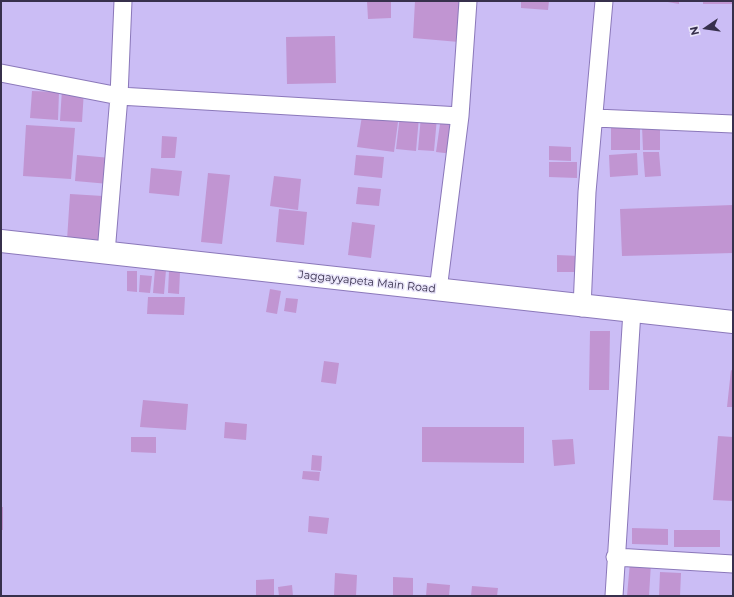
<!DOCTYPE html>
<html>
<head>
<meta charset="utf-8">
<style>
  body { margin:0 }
  #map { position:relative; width:734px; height:597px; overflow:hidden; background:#cbbdf5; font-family:Montserrat,sans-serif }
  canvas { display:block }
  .frame { position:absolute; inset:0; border:2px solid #37304c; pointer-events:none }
  .north { position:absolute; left:686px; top:8px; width:40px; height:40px; -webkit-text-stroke:3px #e9e4fa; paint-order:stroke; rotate:257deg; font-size:11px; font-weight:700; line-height:16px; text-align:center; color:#37304c }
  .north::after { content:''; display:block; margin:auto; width:14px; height:18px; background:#37304c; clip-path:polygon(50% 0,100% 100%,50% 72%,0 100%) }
</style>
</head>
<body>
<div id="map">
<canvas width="734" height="597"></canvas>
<div class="frame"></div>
<div class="north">N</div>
</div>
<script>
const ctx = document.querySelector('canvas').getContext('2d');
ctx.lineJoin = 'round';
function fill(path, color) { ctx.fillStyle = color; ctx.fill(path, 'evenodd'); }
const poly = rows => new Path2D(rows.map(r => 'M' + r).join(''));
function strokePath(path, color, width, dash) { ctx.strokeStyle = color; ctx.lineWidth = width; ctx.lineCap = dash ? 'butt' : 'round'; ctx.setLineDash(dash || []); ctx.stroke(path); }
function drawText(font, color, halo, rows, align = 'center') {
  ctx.font = font + ' Montserrat,sans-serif'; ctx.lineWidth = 3; ctx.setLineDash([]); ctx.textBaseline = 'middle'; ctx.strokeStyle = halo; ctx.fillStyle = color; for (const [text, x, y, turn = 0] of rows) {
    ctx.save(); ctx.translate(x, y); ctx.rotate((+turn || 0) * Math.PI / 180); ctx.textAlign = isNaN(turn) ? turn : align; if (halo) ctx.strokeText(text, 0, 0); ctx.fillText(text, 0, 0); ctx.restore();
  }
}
fill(poly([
  [367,1,391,1,391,18,368,19],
  [415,1,462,1,459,42,413,38],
  [521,1,549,1,548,10,521,8],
  [662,1,679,1,679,4],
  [703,1,733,1,733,4,703,4],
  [335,36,336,83,287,84,286,37],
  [62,89,84,90,82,122,60,121],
  [32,91,59,92,58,120,30,118],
  [400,115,419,117,416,151,396,149],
  [362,116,398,122,394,152,357,147],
  [421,116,437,118,434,151,418,150],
  [441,117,458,119,453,154,436,152],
  [26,125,75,128,71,179,23,176],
  [640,125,640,150,611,150,611,126],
  [660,125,660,150,643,150,642,126],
  [162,136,177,137,175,158,161,158],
  [549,146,571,147,571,161,549,160],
  [643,152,659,152,661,176,645,177],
  [637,153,638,175,610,177,609,155],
  [77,155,111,158,109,184,75,181],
  [356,155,384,157,382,178,354,175],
  [549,162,577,162,577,178,549,177],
  [151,168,182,171,179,196,149,193],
  [208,173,230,175,222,244,201,242],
  [274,176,301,179,298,210,270,206],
  [358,187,381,189,379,206,356,204],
  [70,194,103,196,100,242,67,240],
  [733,205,733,253,622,256,620,209],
  [279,209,307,212,304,245,276,242],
  [352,222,375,225,371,258,348,255],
  [557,255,579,256,579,272,557,272],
  [155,269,166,270,164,294,153,293],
  [127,271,137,271,137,292,127,291],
  [169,271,180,272,179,294,168,293],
  [140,275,152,276,150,293,139,292],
  [270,289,281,291,277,314,266,312],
  [148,297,185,297,184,315,147,314],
  [286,298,298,299,296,313,284,311],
  [590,331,610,331,609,390,589,390],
  [324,361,339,363,336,384,321,382],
  [731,370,733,371,733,407,727,407],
  [143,400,188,404,186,430,140,427],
  [225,422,247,424,246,440,224,438],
  [422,427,524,427,524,463,422,462],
  [718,436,733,437,733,501,713,500],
  [131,437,156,437,156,453,131,452],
  [573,439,575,464,554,466,552,440],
  [312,455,322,456,321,471,311,470],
  [303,471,320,472,319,481,302,479],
  [1,507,3,507,3,530,1,530],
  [309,516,329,518,327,534,308,532],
  [632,528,668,529,668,545,632,544],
  [674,530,720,530,720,547,674,547],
  [630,562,651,563,649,596,627,596],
  [660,572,681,573,680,596,659,596],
  [335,573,357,575,356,596,334,596],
  [393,577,413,578,413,596,393,596],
  [274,579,274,596,256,596,256,580],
  [427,583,450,585,449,596,426,596],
  [292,585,293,596,279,596,278,587],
  [472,586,498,588,497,596,471,596]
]), '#c195d2');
const minor = poly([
  [1,73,119,96,460,116],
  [595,118,733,124],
  [106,253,119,96,123,1],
  [438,290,460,116,468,1],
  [582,308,587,192,604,1],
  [615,557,733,564],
  [614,596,632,311]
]);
const secondary = poly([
  [1,241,733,322]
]);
strokePath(minor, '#8b78ba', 19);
strokePath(secondary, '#8b78ba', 24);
strokePath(minor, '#fff', 17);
strokePath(secondary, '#fff', 22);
drawText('11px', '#37304c', '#e9e4fa', [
  ["Jaggayyapeta Main Road",367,282,6]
]);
</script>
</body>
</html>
